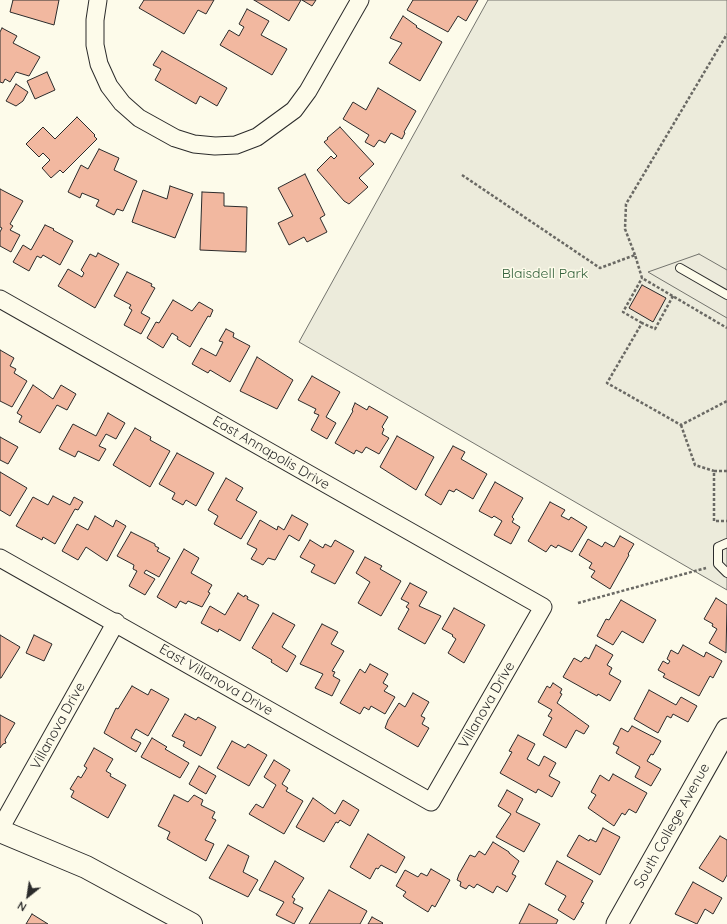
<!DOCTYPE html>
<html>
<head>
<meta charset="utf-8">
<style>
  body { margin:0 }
  #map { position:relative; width:727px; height:924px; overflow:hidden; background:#fdfbea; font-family:Quicksand,sans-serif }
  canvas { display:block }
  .north { position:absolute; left:8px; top:876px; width:40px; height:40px; -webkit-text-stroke:3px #fdfbea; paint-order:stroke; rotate:210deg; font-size:11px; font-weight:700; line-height:16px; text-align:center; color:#2b2b2b }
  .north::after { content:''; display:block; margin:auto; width:14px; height:18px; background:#2b2b2b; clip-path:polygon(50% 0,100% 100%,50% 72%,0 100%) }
</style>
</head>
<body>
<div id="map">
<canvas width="727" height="924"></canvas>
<div class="north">N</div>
</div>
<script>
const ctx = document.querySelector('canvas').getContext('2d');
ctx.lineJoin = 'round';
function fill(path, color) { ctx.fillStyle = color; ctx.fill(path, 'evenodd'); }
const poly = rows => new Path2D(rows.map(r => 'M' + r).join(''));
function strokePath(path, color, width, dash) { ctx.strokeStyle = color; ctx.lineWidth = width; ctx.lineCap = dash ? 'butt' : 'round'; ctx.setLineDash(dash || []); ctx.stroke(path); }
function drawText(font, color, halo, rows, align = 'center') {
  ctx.font = font + ' Quicksand,sans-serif'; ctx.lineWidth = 3; ctx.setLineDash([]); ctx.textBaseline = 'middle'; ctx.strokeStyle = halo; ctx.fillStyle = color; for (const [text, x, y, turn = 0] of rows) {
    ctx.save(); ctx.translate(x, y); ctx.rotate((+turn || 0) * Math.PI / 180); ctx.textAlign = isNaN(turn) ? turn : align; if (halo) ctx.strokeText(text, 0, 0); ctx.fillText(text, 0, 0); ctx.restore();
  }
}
const green = poly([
  [488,0,727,0,727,590,299,342,488,0]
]);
fill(green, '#ecebdb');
strokePath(green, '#74746e', 1);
const parking = poly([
  [699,254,727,270,727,318,648,272,699,254]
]);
fill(parking, '#eceadb');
strokePath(parking, '#74746e', 1);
const building = poly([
  [13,0,59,0,54,25,10,12,13,0],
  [144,0,214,0,206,14,198,10,184,34,139,8,144,0],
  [254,0,301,0,289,21,254,0],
  [302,0,316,0,312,6,302,0],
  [413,0,478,0,466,21,458,16,448,32,407,10,413,0],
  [247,9,269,21,261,35,287,49,272,75,220,45,229,30,239,36,244,27,239,24,247,9],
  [403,16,417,26,416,27,442,42,420,81,389,63,402,43,390,38,403,16],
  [2,28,17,36,13,43,40,57,29,76,16,72,10,82,5,79,3,83,0,82,0,32,2,28],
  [162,51,227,88,217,106,200,96,196,104,155,80,161,69,153,65,162,51],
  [47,72,55,90,35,99,27,81,47,72],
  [16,84,28,92,23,101,16,106,6,101,16,84],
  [378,88,416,111,404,132,405,133,402,139,391,133,385,143,379,140,374,147,365,142,369,135,343,119,353,102,366,110,378,88],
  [77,117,95,135,94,136,97,139,63,173,60,170,51,178,42,168,50,160,43,153,39,157,26,144,43,127,55,139,77,117],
  [340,127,374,164,359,178,368,187,349,204,344,201,317,170,331,156,334,159,337,156,324,142,328,139,327,138,340,127],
  [99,149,119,158,114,170,137,181,123,211,117,209,114,215,96,206,99,200,82,193,80,198,68,192,81,165,88,169,99,149],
  [305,174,325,215,320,218,327,232,307,242,304,237,289,245,278,223,293,216,278,188,305,174],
  [170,186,193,194,175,238,132,222,143,190,167,199,170,186],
  [0,189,23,201,10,224,13,226,10,230,20,235,11,252,0,246,0,232,2,228,0,227,0,189],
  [202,192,224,193,224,206,247,207,246,252,200,250,202,192],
  [45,225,54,229,53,230,73,241,60,265,43,255,41,258,37,256,29,271,13,262,23,245,31,250,45,225],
  [98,253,119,264,95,308,58,286,68,269,82,277,84,273,81,270,90,254,96,257,98,253],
  [127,272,152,284,151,286,155,288,141,313,150,318,141,334,124,325,132,310,129,308,131,305,114,296,127,272],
  [642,285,666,298,653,322,629,308,642,285],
  [173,300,192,311,199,302,213,310,210,317,208,316,190,347,177,339,178,337,172,333,163,348,147,338,156,322,159,323,173,300],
  [226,329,234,333,233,337,250,346,230,382,210,370,208,373,192,364,201,348,216,356,223,342,219,341,226,329],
  [0,350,14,358,10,366,16,369,14,373,27,381,12,407,0,401,0,350],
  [257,357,293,380,277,409,240,391,257,357],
  [312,376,340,392,326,417,336,423,327,439,311,430,319,415,314,413,316,409,298,400,312,376],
  [33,385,53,399,61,385,76,394,67,410,57,405,40,433,19,422,22,416,17,413,33,385],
  [355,403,367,410,369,406,388,417,382,427,384,429,382,434,389,438,379,454,366,447,362,453,356,450,354,454,335,443,353,411,352,410,355,403],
  [108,413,125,423,116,439,106,434,99,446,106,449,99,461,78,451,75,457,59,449,73,424,96,436,108,413],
  [135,428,151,437,150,440,170,451,150,487,113,465,135,428],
  [397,436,434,457,416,490,380,467,397,436],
  [0,437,18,447,8,464,0,460,0,437],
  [453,446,465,452,461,459,487,474,473,499,456,489,454,492,449,490,441,505,425,495,453,446],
  [177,453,214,473,196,506,186,500,183,505,172,499,175,493,159,484,177,453],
  [0,472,27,488,10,516,0,510,0,472],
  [226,478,243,488,236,500,257,512,241,539,214,524,218,516,208,510,226,478],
  [495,482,523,498,512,517,514,519,512,522,520,527,511,544,494,535,502,521,494,516,492,518,479,511,495,482],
  [53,496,70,505,74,497,83,502,78,510,75,509,55,544,43,537,42,540,16,526,33,497,48,505,53,496],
  [550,502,565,510,561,516,569,520,571,517,587,527,572,552,558,545,556,548,551,545,546,552,528,541,550,502],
  [292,515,308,524,299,541,289,535,275,560,268,558,263,565,251,559,257,549,247,544,260,520,277,530,278,526,284,530,292,515],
  [95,516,113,527,116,520,126,526,107,561,86,547,78,560,62,551,77,524,88,530,95,516],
  [131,532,155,544,155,546,159,548,157,551,170,558,159,577,146,570,144,573,155,579,145,595,129,586,137,571,133,569,134,565,117,556,131,532],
  [620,536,634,544,628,554,629,555,610,589,591,577,595,571,589,568,592,563,579,555,588,539,602,547,605,542,614,547,620,536],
  [310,540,323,548,325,544,331,547,335,540,354,551,335,584,311,572,315,565,300,557,310,540],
  [184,549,199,558,191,573,212,585,208,592,210,593,202,607,188,601,186,604,180,601,176,608,157,597,184,549],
  [365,557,382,566,380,569,401,581,381,616,358,603,370,582,356,573,365,557],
  [410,583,427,592,419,606,441,616,425,644,398,629,409,609,406,607,409,603,401,599,410,583],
  [238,593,244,597,245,595,248,597,247,599,259,605,240,641,219,629,218,632,201,623,210,606,225,615,238,593],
  [716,598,727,605,726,653,709,643,717,629,712,626,713,624,704,619,716,598],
  [621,600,656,620,643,643,622,631,613,645,597,636,606,619,609,620,621,600],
  [454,608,485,625,464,663,448,653,456,639,452,636,453,635,442,629,454,608],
  [273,613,295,625,282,647,296,656,287,672,271,662,272,660,252,648,273,613],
  [322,624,338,632,331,644,344,651,332,671,335,672,333,676,340,680,332,696,315,688,323,674,300,664,322,624],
  [0,635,20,647,1,678,0,678,0,635],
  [34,635,52,644,44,661,26,653,34,635],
  [596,645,613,655,607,665,612,668,609,674,621,681,610,701,598,694,597,696,563,677,574,658,581,662,585,657,589,659,596,645],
  [683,645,704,657,706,652,722,661,713,678,710,676,699,696,663,677,665,674,658,670,663,661,668,664,670,661,667,659,671,650,678,654,683,645],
  [370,664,388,674,383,683,388,686,384,691,395,697,385,714,371,706,369,710,364,707,360,714,340,703,360,669,365,673,370,664],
  [553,683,562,689,560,693,562,694,557,703,589,726,584,734,576,730,566,748,543,735,552,718,548,716,552,710,538,702,547,686,550,688,553,683],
  [132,686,148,695,151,689,169,699,148,736,136,729,131,738,141,743,136,752,104,733,116,708,118,709,132,686],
  [649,690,676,705,681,697,697,706,688,722,673,714,671,718,667,716,658,733,634,719,649,690],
  [413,693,429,702,421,716,425,718,422,724,429,728,418,747,385,728,388,720,399,703,405,707,413,693],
  [185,714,196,720,198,717,216,727,201,756,183,746,185,742,172,736,185,714],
  [0,715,15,723,5,740,6,743,3,744,0,748,0,715],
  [632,726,661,741,653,755,651,754,647,761,661,769,651,786,635,777,640,767,616,753,619,747,613,744,621,728,628,732,632,726],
  [518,735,535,744,527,759,539,766,544,756,556,763,549,776,560,782,552,797,538,789,536,793,500,773,512,752,509,751,518,735],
  [152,738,167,747,165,749,189,763,180,778,141,757,152,738],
  [232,741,245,748,248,744,267,755,249,786,217,768,232,741],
  [94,748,113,759,106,771,111,774,110,776,126,785,108,818,71,797,74,791,70,789,78,776,81,778,87,768,84,766,94,748],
  [274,760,290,770,282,784,288,788,286,791,303,801,284,834,249,814,256,804,263,808,276,785,264,777,274,760],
  [199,766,216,776,206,794,189,784,199,766],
  [613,774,647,793,636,813,629,809,625,815,622,813,614,826,588,808,596,795,591,792,600,775,609,781,613,774],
  [507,790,523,799,516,812,540,824,524,852,496,837,511,814,498,806,507,790],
  [174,795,188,802,194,795,203,800,201,805,215,812,212,818,216,820,205,840,214,844,206,861,167,839,170,832,158,826,174,795],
  [313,798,335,814,343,800,359,810,350,826,340,820,338,823,336,822,324,842,296,827,313,798],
  [603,828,620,837,600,875,567,856,579,835,589,841,590,839,596,842,603,828],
  [368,834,405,857,396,873,381,865,378,869,376,868,370,879,350,867,368,834],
  [720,836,727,840,727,875,723,882,699,868,720,836],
  [493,842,509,852,509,853,519,861,512,874,516,876,507,892,497,886,493,893,477,884,474,888,469,885,466,889,460,886,461,882,457,880,459,874,470,855,475,857,479,851,485,855,493,842],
  [228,845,249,856,243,872,258,880,248,897,209,878,228,845],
  [275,861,304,878,292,897,295,899,293,903,303,908,294,924,276,915,284,902,259,890,275,861],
  [557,861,593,881,581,902,584,903,574,920,558,910,566,896,545,884,557,861],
  [431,869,450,880,435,907,432,905,428,912,407,899,403,896,406,892,396,886,405,870,418,877,421,873,427,876,431,869],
  [693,882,722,898,713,914,705,909,697,924,675,914,693,882],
  [329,890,367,911,360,924,309,924,329,890],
  [529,904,558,920,556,924,519,924,529,904],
  [32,914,48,924,26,924,32,914],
  [372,917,383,923,382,924,368,924,372,917]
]);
fill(building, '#f2b8a0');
strokePath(building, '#2b2b2b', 1);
const service = poly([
  [680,268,727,295],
  [727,543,718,547,718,564,727,573]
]);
const minor = poly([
  [98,0,95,20,95,45,99,64,109,86,122,103,139,118,175,138,194,144,215,146,236,145,257,137,294,110,308,91,360,0],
  [0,299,543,607,431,802,0,558],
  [0,829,116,622]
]);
const tertiary = poly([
  [617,924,727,729]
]);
const primary = poly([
  [0,831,86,867,191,924]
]);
strokePath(service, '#2b2b2b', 10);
strokePath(minor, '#2b2b2b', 19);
strokePath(tertiary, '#2b2b2b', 23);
strokePath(primary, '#2b2b2b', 24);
strokePath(poly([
  [462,175,600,268,635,255,642,278,727,328],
  [635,255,625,229,626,204,727,34],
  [673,296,655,329,642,323,607,383,681,425,727,401],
  [642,323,623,312,642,278],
  [681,425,695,465,714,471],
  [727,471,714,471,714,521,727,521],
  [578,603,706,568]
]), '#6a6964', 2.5, [3, 2]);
strokePath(service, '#fdfbea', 8);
strokePath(minor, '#fdfbea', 17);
strokePath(tertiary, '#fdfbea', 21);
strokePath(primary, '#fdfbea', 22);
drawText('14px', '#34623c', '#fdfbea', [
  ["Blaisdell Park",545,274]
]);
drawText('14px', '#2b2b2b', '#fdfbea', [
  ["East Annapolis Drive",271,453,30],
  ["East Villanova Drive",216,680,30],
  ["Villanova Drive",487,705,-60],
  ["Villanova Drive",58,726,-61],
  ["South College Avenue",672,826,-61]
]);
</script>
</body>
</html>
